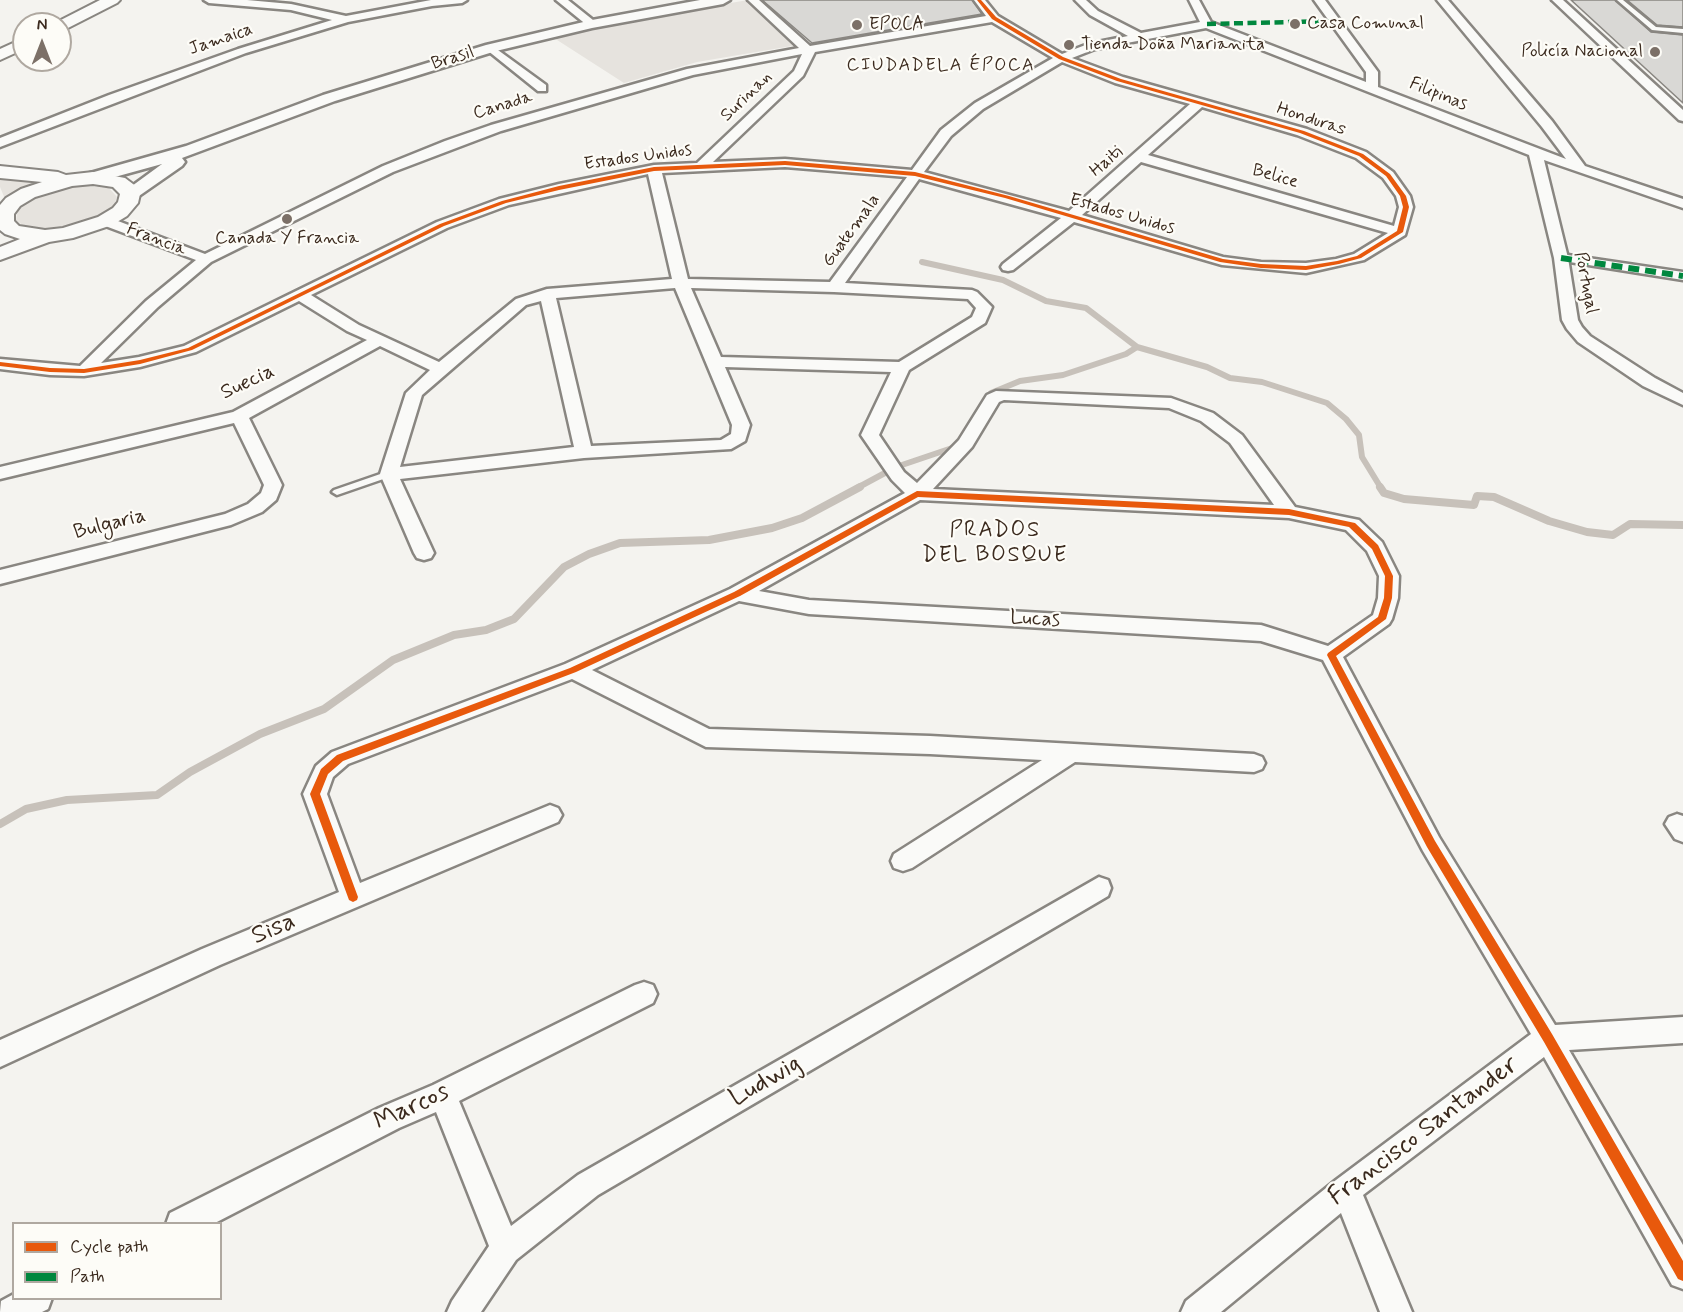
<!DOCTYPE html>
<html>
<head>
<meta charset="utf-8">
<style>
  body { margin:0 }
  #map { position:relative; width:1683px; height:1312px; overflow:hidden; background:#f4f3ef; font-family:Mynerve,sans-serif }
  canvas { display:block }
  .legend { position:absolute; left:12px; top:1222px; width:210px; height:78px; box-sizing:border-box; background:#fdfcf7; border:2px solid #afa8a0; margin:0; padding:8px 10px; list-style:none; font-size:18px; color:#3b2a1e }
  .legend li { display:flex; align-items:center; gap:12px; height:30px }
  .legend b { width:30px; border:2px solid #afa8a0 }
  .north { position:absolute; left:12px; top:12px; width:60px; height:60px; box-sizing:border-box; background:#fdfcf7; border:2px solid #afa8a0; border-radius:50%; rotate:0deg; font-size:16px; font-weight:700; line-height:24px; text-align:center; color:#3b2a1e }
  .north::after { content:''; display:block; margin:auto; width:21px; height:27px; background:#7c7067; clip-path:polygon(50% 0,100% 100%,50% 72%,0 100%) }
</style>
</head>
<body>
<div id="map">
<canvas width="1683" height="1312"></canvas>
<ul class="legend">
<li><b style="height:8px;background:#e8590c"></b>Cycle path</li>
<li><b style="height:8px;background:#00873e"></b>Path</li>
</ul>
<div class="north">N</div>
</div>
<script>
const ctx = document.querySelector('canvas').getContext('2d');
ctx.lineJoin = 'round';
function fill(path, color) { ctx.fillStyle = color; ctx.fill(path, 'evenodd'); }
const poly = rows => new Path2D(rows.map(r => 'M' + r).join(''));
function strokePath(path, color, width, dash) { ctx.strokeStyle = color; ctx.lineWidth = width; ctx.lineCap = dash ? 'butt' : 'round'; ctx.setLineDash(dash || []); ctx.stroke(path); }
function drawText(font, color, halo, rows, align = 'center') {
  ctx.font = font + ' Mynerve,sans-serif'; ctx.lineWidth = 4.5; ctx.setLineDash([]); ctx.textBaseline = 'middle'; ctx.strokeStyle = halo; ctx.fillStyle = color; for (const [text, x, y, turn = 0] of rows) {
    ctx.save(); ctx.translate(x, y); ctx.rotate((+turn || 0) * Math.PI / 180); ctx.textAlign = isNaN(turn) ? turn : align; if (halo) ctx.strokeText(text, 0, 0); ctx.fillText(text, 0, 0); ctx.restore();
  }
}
fill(poly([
  [748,0,798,45,697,62,624,83,554,38,597,26],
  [0,178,46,181,17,190,5,199,0,187],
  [79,185,109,188,117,197,113,208,107,213,77,227,42,231,25,227,16,220,18,209,32,198,54,189]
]), '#e6e3de');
strokePath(poly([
  [922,262,1003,280,1046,301,1086,308,1137,347],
  [986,400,991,393,1020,381,1063,375,1126,354,1137,347,1207,367,1230,378,1262,382,1327,403,1346,419,1359,435,1362,457,1381,488],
  [857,488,896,467,958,446]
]), '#c7c1ba', 6);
strokePath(poly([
  [1380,487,1384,493,1404,499,1474,505,1477,496,1494,497,1549,521,1587,532,1613,535,1630,524,1683,525],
  [0,824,26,809,67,800,157,795,190,772,260,734,324,709,393,660,454,635,486,630,514,619,564,567,589,554,620,543,709,540,772,528,802,518,860,487]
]), '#c7c1ba', 8);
const building = poly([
  [762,0,972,0,982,14,812,43,762,0],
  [1571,0,1615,0,1651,32,1683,35,1683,103,1571,0],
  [1627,0,1683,0,1683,27,1657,25,1627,0]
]);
fill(building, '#d9d8d5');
strokePath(building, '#898681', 1.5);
const service = poly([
  [1617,0,1623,0,1656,27,1683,29,1683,33,1652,30,1617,0],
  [389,471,394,474,392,476,337,495,332,492,334,490,389,471]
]);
const pedestrian = poly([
  [1561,254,1683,272,1683,280,1557,260,1557,256,1561,254]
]);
const minor = poly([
  [204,0,247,0,291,4,346,16,431,0,467,0,462,3,432,6,348,22,246,53,0,147,0,138,109,95,238,49,332,20,291,10,209,3,204,0],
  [556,0,568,0,598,24,592,27,588,26,556,0],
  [748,0,759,0,810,46,986,16,974,0,985,0,998,16,1062,54,1088,44,1128,36,1090,15,1075,0,1086,0,1098,11,1141,33,1200,22,1189,0,1199,0,1211,22,1366,82,1366,72,1314,0,1325,0,1378,72,1378,87,1566,159,1542,127,1437,0,1448,0,1552,121,1585,166,1683,199,1683,208,1544,160,1568,258,1578,320,1582,327,1590,336,1655,378,1683,393,1683,405,1643,386,1578,342,1567,329,1562,320,1554,258,1529,155,1206,28,1095,49,1072,58,1123,77,1307,129,1366,152,1393,172,1410,196,1413,207,1405,235,1364,260,1306,273,1222,265,1074,222,1013,270,1008,271,1003,270,1001,267,1003,264,1061,218,919,179,845,283,972,290,977,292,992,307,985,323,909,370,879,435,904,472,917,483,959,440,987,395,996,391,1171,398,1213,413,1242,435,1295,507,1359,520,1382,542,1399,576,1398,598,1392,619,1389,624,1343,657,1439,837,1555,1025,1683,1017,1683,1043,1569,1050,1683,1245,1683,1289,1672,1285,1544,1057,1363,1195,1412,1312,1380,1312,1341,1213,1221,1312,1181,1312,1186,1301,1336,1180,1531,1034,1423,851,1323,660,1261,641,809,614,739,601,592,670,709,729,930,736,1254,754,1262,757,1265,763,1262,769,1254,772,1075,762,912,868,903,871,894,868,891,861,894,854,1042,760,930,754,706,747,572,679,348,764,333,777,327,794,360,883,550,805,558,808,562,815,558,822,220,965,0,1067,0,1040,202,949,339,892,303,794,316,766,332,752,565,664,730,589,905,493,892,480,861,435,891,372,725,367,750,425,745,441,731,449,584,458,400,479,434,553,431,558,424,560,417,558,414,553,380,474,406,393,430,370,380,346,249,418,282,485,276,500,262,512,231,525,0,584,0,570,225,514,248,504,261,493,264,485,234,423,0,479,0,467,233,412,367,340,347,331,299,301,196,352,140,367,84,376,50,375,0,369,0,359,80,366,146,301,196,260,100,224,98,221,100,218,110,218,205,254,383,166,445,141,491,125,687,69,799,48,748,0],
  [992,22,1053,58,975,103,941,130,912,170,785,159,713,162,803,76,815,52,992,22],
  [802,54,794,71,697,163,654,165,559,184,499,199,437,222,184,346,139,357,101,363,158,307,211,262,393,172,501,131,693,75,802,54],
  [1062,62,1115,83,1190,104,1069,211,924,172,951,136,983,109,1062,62],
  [1202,107,1297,135,1356,158,1383,178,1396,196,1399,207,1394,226,1148,155,1202,107],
  [1141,162,1388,233,1354,254,1336,259,1306,263,1261,262,1223,257,1082,215,1141,162],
  [785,167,907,177,830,282,688,279,662,173,785,167],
  [648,174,672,279,547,289,516,299,439,362,359,325,311,295,447,228,509,205,648,174],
  [675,288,732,425,731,434,721,440,591,446,556,298,675,288],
  [691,288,834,292,968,299,976,308,972,317,899,362,721,357,691,288],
  [541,301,574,447,400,467,422,395,526,305,541,301],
  [1004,400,1169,408,1201,421,1230,443,1274,505,933,489,972,447,999,402,1004,400],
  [920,500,1289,518,1346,530,1367,551,1379,576,1378,598,1373,615,1328,646,1261,625,809,600,759,591,920,500],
  [1552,0,1563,0,1683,110,1683,121,1679,120,1552,0],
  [491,45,546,85,546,91,538,91,487,50,485,48,491,45],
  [1677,814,1683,816,1683,842,1675,839,1665,824,1669,817,1677,814],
  [1099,877,1108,880,1111,888,1108,896,598,1195,516,1260,481,1312,447,1312,452,1301,489,1246,436,1112,399,1128,213,1224,166,1224,170,1213,379,1108,433,1085,635,985,644,982,653,985,657,994,653,1003,459,1101,511,1226,578,1175,1099,877],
  [14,1294,14,1298,52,1298,48,1309,42,1312,0,1312,1,1301,14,1294]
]);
const tertiary = poly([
  [700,0,730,0,723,4,592,28,496,51,335,101,182,158,185,162,182,166,136,198,130,199,124,198,121,194,162,164,93,183,87,182,84,178,87,174,186,146,323,95,486,45,592,20,700,0]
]);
const secondary = poly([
  [100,0,120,0,117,3,66,29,60,31,60,24,53,24,100,0],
  [24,38,24,49,0,60,0,49,24,38],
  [0,166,58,172,66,175,93,172,125,178,137,187,140,194,138,203,127,216,112,225,73,238,49,242,0,260,0,247,20,239,5,234,0,230,0,205,6,198,21,189,42,182,0,178,0,166],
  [93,184,113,187,120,194,118,202,113,208,98,217,63,228,45,230,19,226,14,221,14,214,20,206,35,197,72,186,93,184]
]);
strokePath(service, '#898681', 5);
strokePath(pedestrian, '#898681', 5);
strokePath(minor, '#898681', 5);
strokePath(tertiary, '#898681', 5);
strokePath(secondary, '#898681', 4);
fill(service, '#fafaf8');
fill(pedestrian, '#fafaf8');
fill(minor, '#fafaf8');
fill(tertiary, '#fafaf8');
fill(secondary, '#fafaf8');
strokePath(poly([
  [1207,24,1335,21]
]), '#00873e', 4.5, [9, 4.5]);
strokePath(poly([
  [1561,258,1683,276]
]), '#00873e', 6, [11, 6]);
fill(poly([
  [977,0,981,0,996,17,1063,57,1121,79,1304,131,1363,154,1390,174,1406,196,1409,207,1403,232,1361,258,1339,264,1306,270,1261,268,1220,262,1005,198,915,176,785,165,654,171,559,190,506,203,444,226,192,350,140,364,84,373,50,372,0,366,0,362,50,368,84,369,140,360,188,348,440,224,502,201,559,186,654,167,785,161,915,172,1009,196,1223,259,1261,264,1306,266,1337,261,1357,256,1397,231,1403,207,1400,196,1386,176,1359,156,1300,133,1117,81,1059,59,992,19,977,0],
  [917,491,1289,509,1355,523,1378,545,1393,576,1392,598,1386,619,1336,656,1435,841,1552,1034,1683,1261,1683,1281,1678,1279,1544,1042,1427,847,1327,655,1328,653,1378,617,1384,598,1385,576,1372,549,1349,527,1289,515,918,497,740,596,576,672,343,761,328,774,320,794,358,897,357,900,353,902,349,900,310,794,321,769,337,755,570,668,734,592,917,491]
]), '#e8590c');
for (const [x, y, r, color] of [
  [1295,24,6,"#7c7067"],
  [857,25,6,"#7c7067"],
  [1069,45,6,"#7c7067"],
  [1655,52,6,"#7c7067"],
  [287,219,6,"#7c7067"]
]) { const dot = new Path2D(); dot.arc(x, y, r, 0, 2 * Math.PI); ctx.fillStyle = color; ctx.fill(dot); strokePath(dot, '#fdfcf7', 2); }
drawText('18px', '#3b2a1e', '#fdfcf7', [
  ["Casa Comunal",1307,24],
  ["EPOCA",869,25],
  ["Tienda Doña Marianita",1081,45],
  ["Policía Nacional",1643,52,"right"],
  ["Canada Y Francia",287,239,"center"]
], 'left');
drawText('18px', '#3b2a1e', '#fdfcf7', [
  ["Jamaica",221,40,-19],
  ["Brasil",453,59,-17],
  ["Filipinas",1438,95,22],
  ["Surinan",747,97,-44],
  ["Canada",503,106,-17],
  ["Honduras",1311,120,18],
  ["Estados Unidos",638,158,-8],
  ["Haiti",1107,162,-41],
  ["Belice",1275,177,16],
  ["Estados Unidos",1122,215,16],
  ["Guatemala",852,231,-54],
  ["Francia",156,240,21],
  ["Portugal",1585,283,79]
]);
ctx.letterSpacing = '1.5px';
drawText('18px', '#3b2a1e', '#fdfcf7', [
  ["CIUDADELA ÉPOCA",941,66]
]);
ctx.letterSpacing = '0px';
drawText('21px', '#3b2a1e', '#fdfcf7', [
  ["Suecia",248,383,-25],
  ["Bulgaria",110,525,-14],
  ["Lucas",1035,620,3]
]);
ctx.letterSpacing = '1.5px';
drawText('22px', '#3b2a1e', '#fdfcf7', [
  ["PRADOS",995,531],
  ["DEL BOSQUE",995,556]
]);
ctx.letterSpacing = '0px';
drawText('26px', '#3b2a1e', '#fdfcf7', [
  ["Sisa",274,930,-23],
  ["Ludwig",766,1082,-30],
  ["Marcos",412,1108,-25],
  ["Francisco Santander",1424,1132,-37]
]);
</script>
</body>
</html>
